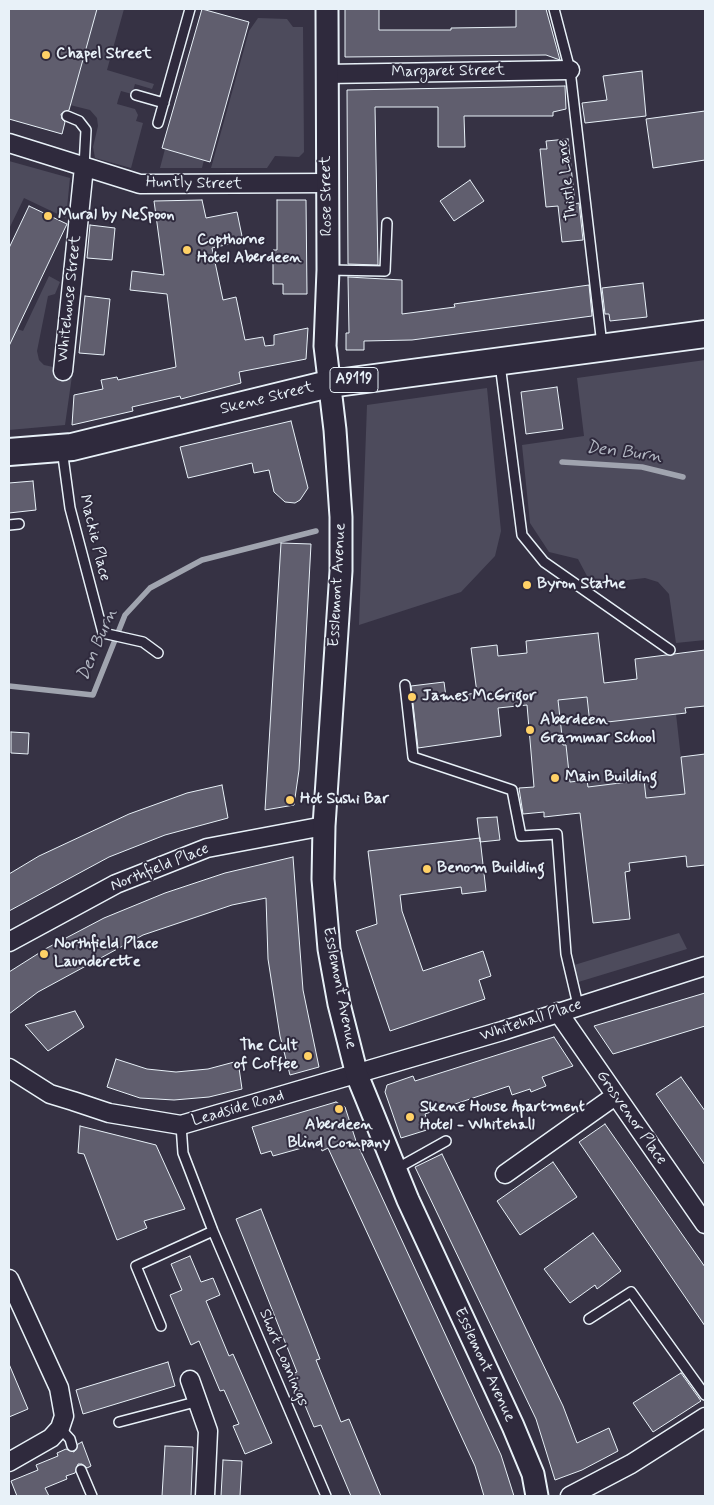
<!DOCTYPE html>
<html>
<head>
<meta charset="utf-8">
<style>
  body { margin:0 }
  #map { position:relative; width:714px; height:1505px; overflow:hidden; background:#363244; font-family:Mynerve,sans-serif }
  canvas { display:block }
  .frame { position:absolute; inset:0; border:10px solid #e8f1f8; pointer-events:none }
</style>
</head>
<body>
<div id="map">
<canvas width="714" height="1505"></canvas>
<div class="frame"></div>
</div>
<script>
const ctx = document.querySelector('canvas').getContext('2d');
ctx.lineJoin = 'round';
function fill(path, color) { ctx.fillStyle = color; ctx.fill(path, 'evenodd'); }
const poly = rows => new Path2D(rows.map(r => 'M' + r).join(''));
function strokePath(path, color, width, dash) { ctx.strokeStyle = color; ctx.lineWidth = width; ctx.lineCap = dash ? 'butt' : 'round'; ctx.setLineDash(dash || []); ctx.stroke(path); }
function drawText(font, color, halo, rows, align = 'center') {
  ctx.font = font + ' Mynerve,sans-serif'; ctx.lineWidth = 4; ctx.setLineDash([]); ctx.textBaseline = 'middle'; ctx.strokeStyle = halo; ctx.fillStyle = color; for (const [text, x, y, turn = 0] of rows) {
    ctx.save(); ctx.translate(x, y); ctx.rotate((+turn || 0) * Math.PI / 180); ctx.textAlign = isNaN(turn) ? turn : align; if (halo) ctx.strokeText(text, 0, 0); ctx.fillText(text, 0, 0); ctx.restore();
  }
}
fill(poly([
  [97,9,124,9,107,70,154,84,152,89,135,84,132,94,121,91,118,100,117,104,135,109,138,115,136,121,143,123,131,168,95,158,93,147,98,126,97,118,90,110,70,105],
  [258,18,287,19,293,27,303,27,304,152,299,157,275,156,267,168,211,168,249,31],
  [165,149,204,160,202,168,160,168],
  [9,161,70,178,66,218,24,198,9,229],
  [49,276,60,282,55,294,48,296,37,351,39,360,44,365,58,368,58,375,72,376,65,425,9,430,9,346,17,329,23,331],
  [705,360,705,640,676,643,669,594,658,582,645,578,602,583,587,576,578,559,549,552,530,523,522,445,584,436,577,378],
  [487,388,501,531,495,556,461,592,359,625,367,405],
  [587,697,590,724,676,714,685,794,646,798,644,780,617,784,588,791,587,780,570,782,566,745,563,745,558,700],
  [679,933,687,949,575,983,571,966]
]), '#4d4b5c');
strokePath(poly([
  [562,462,642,467,683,477],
  [9,686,93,695,125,615,150,588,202,560,316,531]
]), '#a0a4af', 5.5);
const building = poly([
  [9,9,97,9,69,110,61,114,62,119,65,122,62,134,9,119,9,9],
  [202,9,249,22,210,162,162,148,202,9],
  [345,9,379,9,379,30,451,30,451,28,516,27,516,9,546,9,560,60,546,55,345,57,345,9],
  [642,71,646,116,585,123,582,103,607,100,603,76,642,71],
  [565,86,566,109,553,112,553,116,464,116,465,147,438,147,438,107,375,107,378,265,348,264,347,90,565,86],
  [705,111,705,160,653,168,646,119,705,111],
  [568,139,575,204,579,203,583,240,562,242,558,206,546,207,540,149,547,149,546,141,568,139],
  [470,180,484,201,454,221,440,201,470,180],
  [202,200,206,218,237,212,243,241,212,248,223,300,236,297,245,340,263,337,265,346,274,345,274,335,308,328,306,359,239,372,241,383,181,399,180,396,132,407,133,411,72,425,74,395,103,389,101,380,117,377,118,380,176,367,167,294,130,290,132,271,164,275,154,201,202,200],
  [277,200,306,200,307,294,283,294,283,284,273,284,273,250,277,250,277,200],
  [29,206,67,224,9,346,9,248,29,206],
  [90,225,115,228,112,260,87,258,90,225],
  [348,277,402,280,402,314,455,307,454,304,589,285,592,316,412,340,364,341,364,350,346,350,346,333,349,333,348,277],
  [643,283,647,317,610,321,609,314,605,314,602,288,643,283],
  [85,296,110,299,104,355,79,353,85,296],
  [557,387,563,429,526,434,521,392,557,387],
  [291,421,308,488,300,500,295,503,285,502,274,492,269,470,254,473,252,463,188,478,180,447,291,421],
  [33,481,36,510,9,513,9,483,33,481],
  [281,543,311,544,299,770,294,805,265,810,281,543],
  [598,633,604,683,637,679,635,659,705,650,705,706,685,708,686,713,590,724,587,697,558,700,563,745,566,745,570,782,587,780,588,787,644,780,646,798,685,794,681,757,705,754,705,865,687,867,686,856,629,863,630,871,625,872,630,919,593,923,580,813,544,817,544,812,523,814,519,788,534,787,527,705,498,708,501,736,418,748,411,686,444,682,446,697,477,693,471,648,497,645,498,656,527,653,526,641,598,633],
  [11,732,29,733,28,754,11,753,11,732],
  [222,785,228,818,165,835,109,857,9,911,9,874,39,856,129,814,187,793,222,785],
  [497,817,500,840,480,842,477,818,497,817],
  [480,838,486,891,462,894,461,887,400,895,402,911,423,971,483,951,491,976,479,980,485,999,390,1031,356,931,377,924,368,851,480,838],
  [293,857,303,990,319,1067,290,1075,280,1036,268,959,266,898,232,905,143,935,38,992,9,1014,9,972,47,948,104,918,165,893,225,873,293,857],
  [705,993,705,1026,613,1054,594,1026,705,993],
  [75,1011,84,1027,48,1051,25,1025,75,1011],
  [554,1037,573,1066,542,1077,546,1086,531,1092,530,1089,512,1095,509,1086,425,1114,430,1129,401,1138,385,1092,387,1085,413,1076,415,1081,554,1037],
  [116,1059,147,1069,176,1072,208,1069,238,1061,242,1089,209,1097,174,1100,140,1098,107,1087,116,1059],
  [681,1077,705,1111,705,1165,656,1094,681,1077],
  [336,1102,345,1107,356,1141,501,1455,514,1496,484,1496,475,1466,328,1148,322,1151,320,1143,273,1156,271,1151,261,1154,252,1127,336,1102],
  [605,1124,705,1267,705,1326,579,1142,605,1124],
  [80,1126,156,1145,185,1209,144,1221,147,1228,117,1240,84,1154,78,1153,80,1126],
  [442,1154,563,1406,577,1443,609,1428,618,1451,582,1470,555,1480,536,1419,415,1167,442,1154],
  [553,1162,577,1197,520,1235,497,1201,553,1162],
  [261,1209,320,1359,316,1360,341,1422,349,1419,381,1496,351,1496,321,1425,314,1427,292,1374,297,1372,236,1219,261,1209],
  [593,1233,621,1271,597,1289,595,1285,570,1303,544,1269,593,1233],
  [190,1256,201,1282,213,1278,220,1295,206,1301,229,1356,233,1354,272,1443,245,1454,233,1426,239,1424,224,1390,220,1391,199,1341,191,1345,170,1295,182,1290,171,1264,190,1256],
  [168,1362,175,1386,83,1414,76,1390,168,1362],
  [9,1364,28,1409,9,1417,9,1364],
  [681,1373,701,1401,653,1432,633,1403,681,1373],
  [82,1442,91,1466,87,1468,82,1464,78,1464,75,1473,66,1476,67,1479,45,1488,49,1496,17,1496,11,1481,38,1470,36,1465,58,1456,57,1453,66,1449,74,1452,78,1444,82,1442],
  [165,1446,193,1447,191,1496,162,1496,165,1446],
  [223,1460,242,1461,240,1496,221,1496,223,1460]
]);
fill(building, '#605e6e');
strokePath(building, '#e8f1f8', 1);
const service = poly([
  [554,9,570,70,602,345],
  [136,95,164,103],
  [67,116,79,121,86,130,84,167],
  [158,123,190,9],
  [328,270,385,271,387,223],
  [500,364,522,535,544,562,670,650],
  [62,449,70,508,103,633,143,642,158,653],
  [9,525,19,524],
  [405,685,413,757,512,790,521,836,557,834,566,954,578,1005],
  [181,1125,183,1153,213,1231,326,1496],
  [396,1169,446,1141],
  [589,1319,631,1292,705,1395],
  [161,1326,136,1266,213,1231],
  [119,1422,199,1401],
  [60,1428,70,1439,72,1446],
  [81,1470,92,1496]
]);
const minor = poly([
  [326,74,570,70],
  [9,143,140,184,326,183],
  [63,371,84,167],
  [9,942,116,884,207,848,324,826],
  [558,1012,705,1224],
  [9,1068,50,1094,73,1101,109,1113,181,1125,502,1031,705,966],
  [505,1174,615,1096],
  [9,1279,59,1388,64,1416,60,1428,51,1438,9,1462],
  [190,1380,208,1431,205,1496],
  [570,1496,631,1464,705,1417]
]);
const tertiary = poly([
  [327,9,328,270,325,346,335,430,341,517,341,571,324,826,323,879,329,949,339,1004,357,1075,408,1200,513,1426,533,1474,537,1496]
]);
const primary = poly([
  [9,452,72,447,329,384,705,334]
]);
strokePath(service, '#e8f1f8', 12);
strokePath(minor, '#e8f1f8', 21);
strokePath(tertiary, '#e8f1f8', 25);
strokePath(primary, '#e8f1f8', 30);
strokePath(service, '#2f2a3d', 9);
strokePath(minor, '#2f2a3d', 18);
strokePath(tertiary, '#2f2a3d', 21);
strokePath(primary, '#2f2a3d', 26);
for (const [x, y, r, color] of [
  [46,55,5,"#ffd166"],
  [48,216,5,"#ffd166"],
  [187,250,5,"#ffd166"],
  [527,585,5,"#ffd166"],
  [412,697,5,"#ffd166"],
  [530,730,5,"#ffd166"],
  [555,778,5,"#ffd166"],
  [290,800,5,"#ffd166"],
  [427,869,5,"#ffd166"],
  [44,954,5,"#ffd166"],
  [308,1056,5,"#ffd166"],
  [339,1109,5,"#ffd166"],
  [410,1117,5,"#ffd166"]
]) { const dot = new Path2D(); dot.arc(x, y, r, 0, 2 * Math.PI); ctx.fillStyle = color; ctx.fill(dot); strokePath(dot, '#2f2a3d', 2); }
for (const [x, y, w] of [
  [354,380,48]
]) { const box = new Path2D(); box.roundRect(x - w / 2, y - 12.5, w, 25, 4); ctx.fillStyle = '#2f2a3d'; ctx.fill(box); strokePath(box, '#e8f1f8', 1); }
drawText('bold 15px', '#e8f1f8', null, [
  ["A9119",354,380]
]);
drawText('bold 16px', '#e8f1f8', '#2f2a3d', [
  ["Chapel Street",56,55],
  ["Mural by NeSpoon",58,216],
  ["Copthorne",197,241],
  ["Hotel Aberdeen",197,259],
  ["Byron Statue",537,585],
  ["James McGrigor",422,697],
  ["Aberdeen",540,721],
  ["Grammar School",540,739],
  ["Main Building",565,778],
  ["Hot Sushi Bar",300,800],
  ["Benom Building",437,869],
  ["Northfield Place",54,945],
  ["Launderette",54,963],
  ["The Cult",298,1047,"right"],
  ["of Coffee",298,1065,"right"],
  ["Skene House Apartment",420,1108],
  ["Hotel - Whitehall",420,1126],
  ["Aberdeen",339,1126,"center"],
  ["Blind Company",339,1144,"center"]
], 'left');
drawText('16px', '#e8f1f8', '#2f2a3d', [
  ["Margaret Street",448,72,-1],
  ["Thistle Lane",568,180,-97],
  ["Huntly Street",194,184,1],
  ["Rose Street",327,196,-91],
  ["Whitehouse Street",70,299,-84],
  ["Skene Street",267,399,-14],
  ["Mackie Place",94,538,76],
  ["Esslemont Avenue",338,585,-87],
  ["Northfield Place",160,868,-22],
  ["Esslemont Avenue",339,988,79],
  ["Whitehall Place",531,1021,-18],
  ["Leadside Road",238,1109,-16],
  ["Grosvenor Place",631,1118,55],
  ["Short Loanings",283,1358,67],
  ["Esslemont Avenue",484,1365,65]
]);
drawText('italic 18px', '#b2b7c2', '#2f2a3d', [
  ["Den Burn",624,453,7],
  ["Den Burn",98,645,-67]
]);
</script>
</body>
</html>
